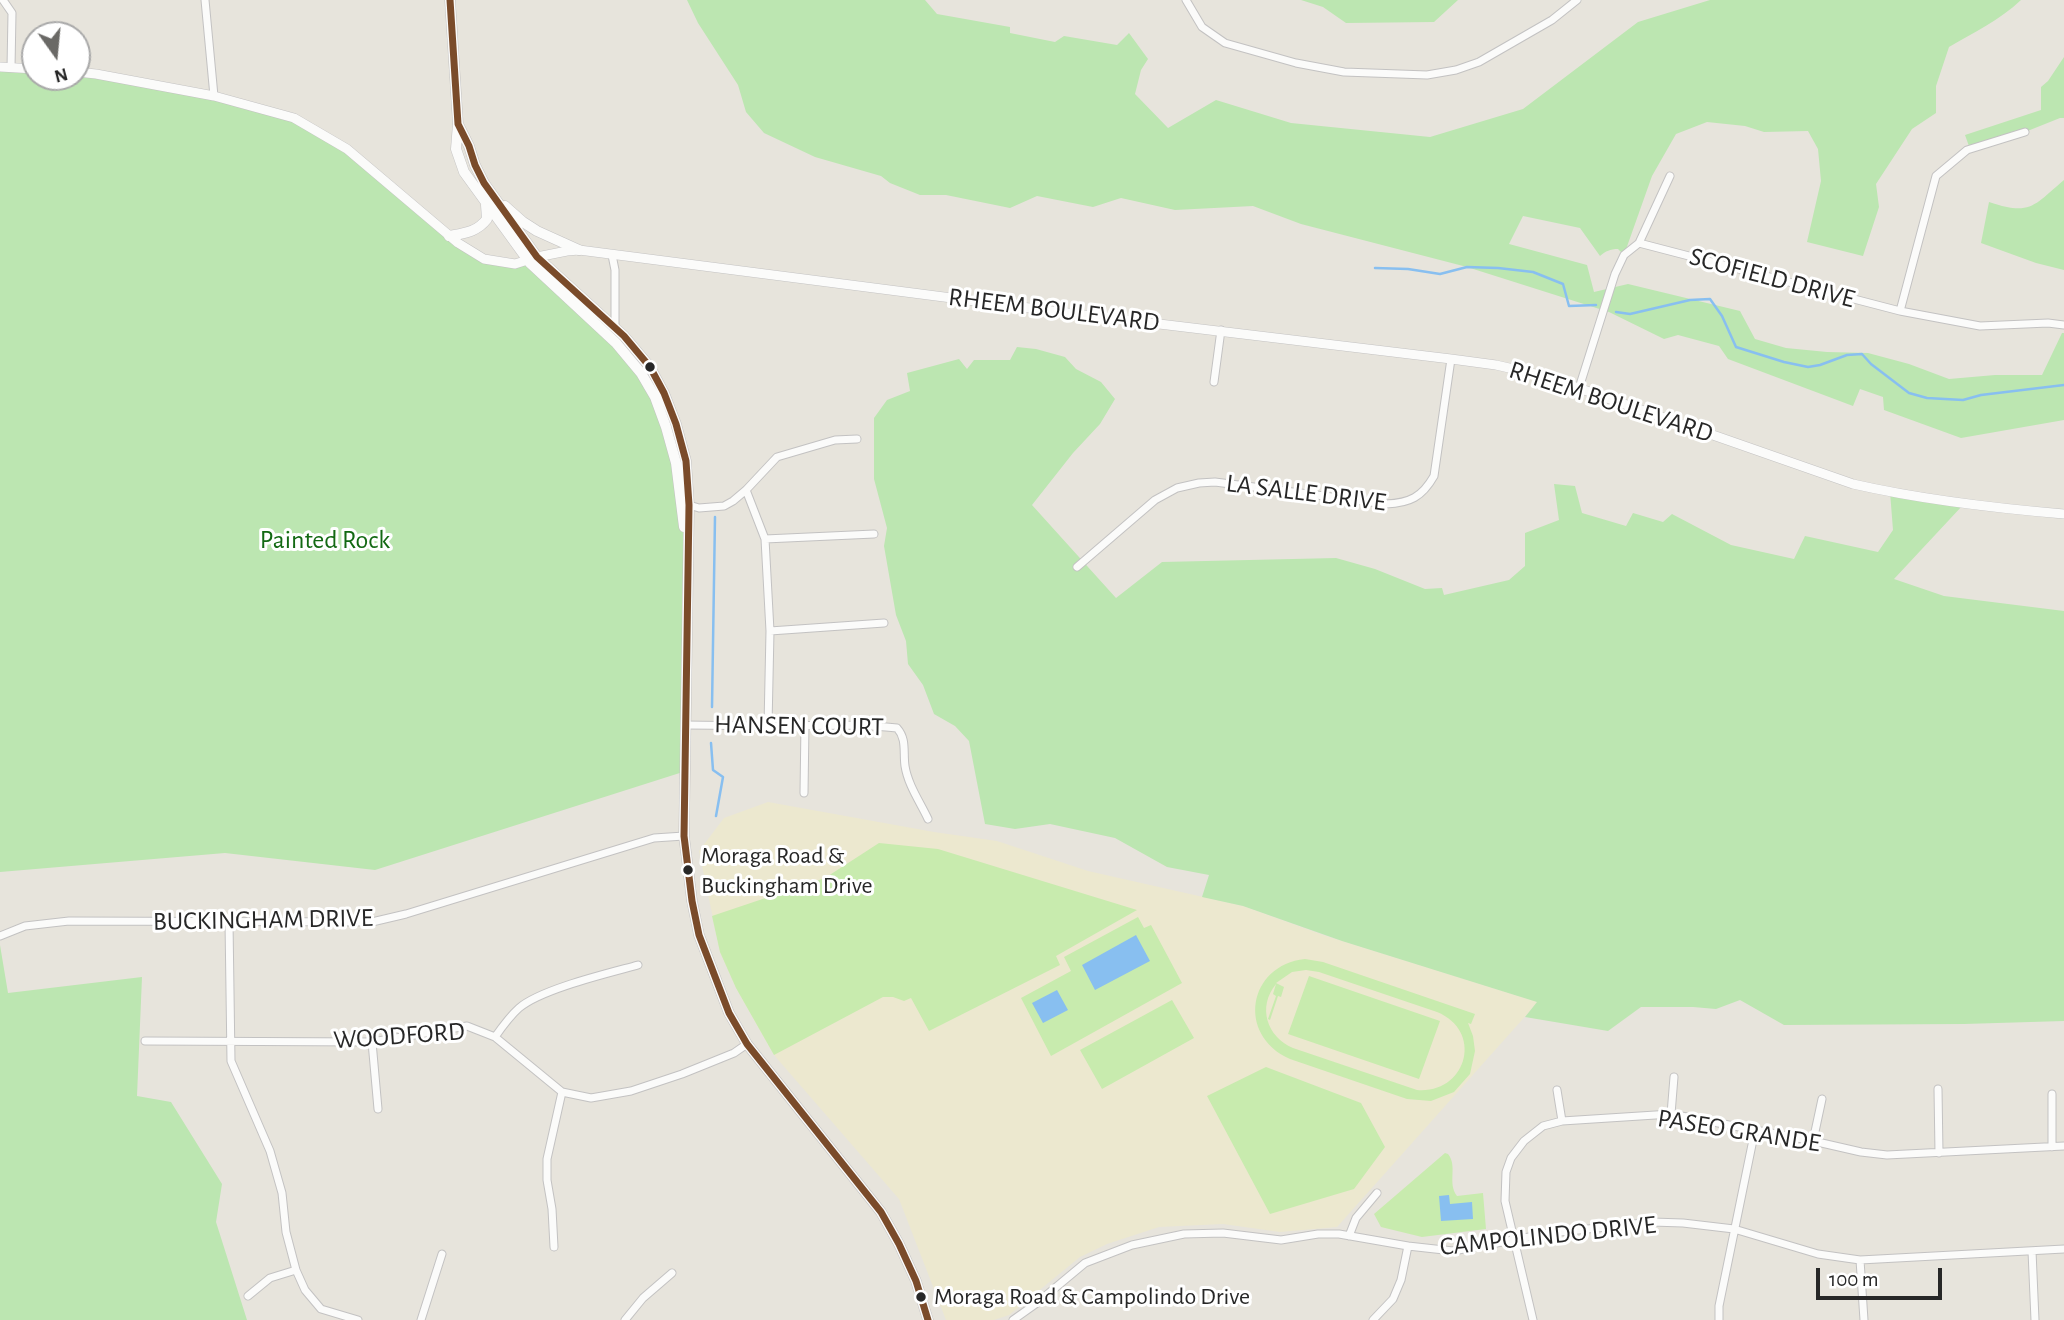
<!DOCTYPE html>
<style>
body{margin:0}
#map{position:relative;width:2064px;height:1320px;overflow:hidden;background:#e7e4dc;font-family:"Alegreya Sans",sans-serif}
canvas{display:block}
.north{position:absolute;left:21px;top:21px;width:70px;height:70px;box-sizing:border-box;background:#fff;border:2px solid #a9a9a9;border-radius:50%;rotate:165deg;font-size:19px;font-weight:700;line-height:28px;text-align:center;color:#272727}
.north::after{content:'';display:block;margin:auto;width:24px;height:32px;background:#6a6966;clip-path:polygon(50% 0,100% 100%,50% 72%,0 100%)}
.scale{position:absolute;left:1816px;top:1268px;width:126px;height:32px;box-sizing:border-box;border:4px solid #272727;border-top:0;padding-left:9px;font-size:21px;line-height:24px;white-space:nowrap;color:#272727;-webkit-text-stroke:5px #fff;paint-order:stroke}
</style>
<div id="map">
<canvas width="2064" height="1320"></canvas>
<div class="north">N</div>
<div class="scale">100 m</div>
</div>
<script>
const ctx = document.querySelector('canvas').getContext('2d');
ctx.lineJoin = 'round';
function fillPath(path, color) { ctx.fillStyle = color; ctx.fill(path, 'evenodd'); }
function stroke(path, color, width, dash) { ctx.strokeStyle = color; ctx.lineWidth = width; ctx.lineCap = dash ? 'butt' : 'round'; ctx.setLineDash(dash || []); ctx.stroke(path); }
function write(font, color, halo, rows, align = 'center') {
  ctx.font = font + ' "Alegreya Sans",sans-serif'; ctx.lineWidth = 6; ctx.setLineDash([]); ctx.textBaseline = 'middle'; ctx.strokeStyle = halo; ctx.fillStyle = color; for (const [text, x, y, turn = 0] of rows) {
    ctx.save(); ctx.translate(x, y); ctx.rotate((+turn || 0) * Math.PI / 180); ctx.textAlign = isNaN(turn) ? turn : align; if (halo) ctx.strokeText(text, 0, 0); ctx.fillText(text, 0, 0); ctx.restore();
  }
}
fillPath(new Path2D(`
 M 768,802 L 934,832 L 997,841 L 1088,871 L 1243,906 L 1326,936 L 1538,1002 L 1337,1227 L 1280,1232 L 1223,1224 L 1159,1227 L 1107,1244 L 1080,1257 L 1009,1315 L 994,1320 L 946,1320 L 899,1199 L 774,1055 L 736,988 L 720,952 L 699,851 L 724,818 Z`), '#ece8cf');
fillPath(new Path2D(`
 M 687,0 L 925,0 L 937,14 L 1010,27 L 1010,33 L 1055,42 L 1064,36 L 1117,45 L 1129,33 L 1148,59 L 1141,70 L 1135,94 L 1168,128 L 1216,100 L 1291,123 L 1430,137 L 1523,109 L 1638,22 L 1710,0 L 2021,0 C 2000,20 1973,33 1949,47 L 1936,86 L 1936,113 L 1912,129 L 1876,184 L 1879,207 L 1863,256 L 1807,242 L 1821,181 L 1818,149 L 1808,131 L 1764,132 L 1745,126 L 1707,122 L 1676,134 L 1652,176 L 1624,255 L 1618,249 C 1610,249 1606,251 1600,256 L 1580,228 L 1523,216 L 1509,244 L 1587,265 L 1594,292 L 1628,284 L 1740,311 L 1755,339 L 1786,348 L 1827,352 L 1868,353 L 1909,364 L 1949,379 L 1995,375 L 2042,375 L 2062,333 L 2064,333 L 2064,420 L 1961,438 L 1884,410 L 1883,397 L 1860,389 L 1853,406 L 1728,359 L 1719,346 L 1678,335 L 1664,339 L 1609,312 L 1467,267 L 1301,224 L 1253,206 L 1175,210 L 1121,198 L 1093,207 L 1037,196 L 1010,208 L 946,195 L 920,195 L 890,183 L 881,176 L 815,157 L 764,133 L 746,112 L 738,85 L 698,23 Z
 M 1301,0 L 1458,0 L 1434,22 L 1346,23 L 1323,7 Z
 M 2064,57 L 2064,118 L 2060,118 L 2025,132 L 1970,149 L 1965,135 L 2041,110 L 2041,87 L 2048,81 Z
 M 0,67 L 35,69 L 35,77 L 77,77 L 77,72 L 96,74 L 294,118 L 347,149 L 484,259 L 528,261 L 641,373 L 676,463 L 689,568 L 686,771 L 375,870 L 225,853 L 0,872 Z
 M 2064,180 L 2064,270 L 2036,263 L 1981,243 L 1989,202 C 2031,216 2033,206 2064,180 Z
 M 1017,347 L 1036,349 L 1065,357 L 1076,369 L 1101,382 L 1115,399 L 1100,424 L 1073,453 L 1032,505 L 1116,598 L 1162,562 L 1336,558 L 1375,569 L 1425,589 L 1442,588 L 1444,595 L 1509,580 L 1525,566 L 1525,533 L 1559,520 L 1554,484 L 1575,486 L 1582,513 L 1626,526 L 1633,513 L 1663,522 L 1672,514 L 1731,545 L 1794,559 L 1805,536 L 1878,552 L 1893,530 L 1890,492 L 1963,505 L 1894,579 L 1944,596 L 2064,611 L 2064,1021 L 1964,1024 L 1784,1025 L 1740,1000 L 1716,1009 L 1693,1007 L 1641,1007 L 1608,1031 L 1525,1017 L 1537,1002 L 1342,941 L 1243,906 L 1202,897 L 1209,875 L 1167,867 L 1115,838 L 1050,824 L 1015,829 L 985,824 L 969,741 L 955,726 L 934,714 L 923,685 L 908,664 L 906,641 L 896,615 L 884,546 L 887,528 L 874,479 L 874,418 L 887,400 L 910,391 L 907,373 L 959,359 L 967,369 L 974,360 L 1010,360 Z
 M 0,945 L 8,993 L 142,977 L 137,1096 L 171,1102 L 222,1184 L 216,1222 L 247,1320 L 0,1320 Z`), '#bce6b1');
fillPath(new Path2D(`
 M 879,843 L 938,849 L 1137,910 L 1056,956 L 1060,965 L 929,1031 L 911,998 L 904,1001 L 893,997 L 883,997 L 774,1055 L 736,988 L 720,952 L 712,916 L 825,878 Z
 M 1138,917 L 1144,928 L 1151,925 L 1182,983 L 1051,1056 L 1021,998 L 1071,971 L 1064,957 Z
 M 1305,959 L 1323,962 L 1475,1014 L 1471,1024 L 1468,1023 L 1473,1036 L 1475,1051 L 1470,1074 L 1454,1092 L 1431,1101 L 1407,1099 L 1290,1059 C 1236,1035 1248,965 1305,959 ZM 1306,970 L 1319,972 L 1437,1012 C 1484,1031 1467,1094 1417,1090 L 1293,1048 C 1267,1037 1257,1007 1276,984 L 1273,994 L 1276,996 L 1268,1019 L 1270,1020 L 1278,996 L 1281,997 L 1284,987 L 1276,983 L 1292,972 Z
 M 1309,976 L 1440,1021 L 1419,1079 L 1288,1034 Z
 M 1172,1000 L 1194,1038 L 1102,1089 L 1080,1050 Z
 M 1266,1067 L 1361,1103 L 1385,1147 L 1354,1189 L 1270,1214 L 1207,1096 Z
 M 1445,1153 L 1448,1154 C 1458,1166 1447,1183 1457,1196 L 1483,1193 L 1486,1229 L 1422,1237 L 1381,1227 L 1374,1214 Z`), '#c8ebae');
fillPath(new Path2D(`
 M 1136,935 L 1150,961 L 1095,990 L 1082,965 Z
 M 1057,990 L 1068,1010 L 1043,1023 L 1032,1003 Z
 M 1449,1195 L 1450,1204 L 1472,1202 L 1473,1219 L 1441,1221 L 1439,1196 Z`), '#88bff0');
stroke(new Path2D(`
 M 1375,268 L 1408,269 L 1440,274 L 1467,267 L 1498,268 L 1533,272 L 1563,284 L 1569,306 L 1596,305
 M 1616,312 L 1630,314 L 1690,300 L 1710,299 L 1722,316 L 1736,347 L 1784,362 L 1808,367 L 1820,365 L 1847,355 L 1862,354 L 1871,364 L 1909,393 L 1927,398 L 1963,400 L 1981,395 L 2064,385
 M 712,707 L 715,517
 M 711,743 L 713,770 L 723,777 L 716,816`), '#88bff0', 2.5);
const minor = new Path2D(`
 M 3,0 L 12,13 L 11,68
 M 205,0 L 214,96
 M 1186,0 L 1202,27 L 1225,43 L 1296,63 L 1344,72 L 1427,75 L 1456,70 L 1479,62 L 1552,20 L 1577,0
 M 1639,243 L 1900,311 L 1980,326 L 2048,323 L 2064,325
 M 612,255 L 615,270 L 615,328
 M 1900,311 L 1936,176 L 1967,150 L 2025,132
 M 1214,382 L 1221,330
 M 1579,388 L 1615,274 L 1624,255 L 1639,243 L 1670,176
 M 746,490 L 765,539 L 770,631 L 768,726
 M 689,505 L 699,508 L 724,506 L 733,501 L 746,490 L 777,457 L 835,440 L 857,439
 M 765,539 L 874,534
 M 1077,567 L 1155,500 L 1177,488 L 1199,483 L 1215,482 L 1386,504 C 1410,503 1422,497 1434,476 L 1451,359
 M 770,631 L 884,623
 M 686,725 C 713,725 740,726 767,726 C 810,726 854,723 897,728 C 907,739 903,752 905,766 C 908,785 920,802 928,819
 M 804,793 L 805,724
 M 229,922 L 231,1061 L 270,1151 L 282,1193 L 286,1232 L 296,1270 L 305,1290 L 321,1309 L 358,1320
 M 0,936 L 25,926 L 69,921 L 372,922 L 406,914 L 654,838 L 684,836
 M 495,1037 C 502,1027 510,1016 519,1008 C 541,989 609,973 638,965
 M 145,1041 L 372,1042 L 467,1026 L 495,1037 L 562,1092 L 591,1098 L 631,1091 L 682,1074 L 734,1053 L 747,1044
 M 372,1042 L 378,1109
 M 1938,1089 L 1939,1153
 M 1557,1090 L 1562,1121
 M 2052,1094 L 2052,1147
 M 1671,1114 L 1674,1077
 M 1813,1141 L 1822,1099
 M 1349,1236 L 1356,1218 L 1377,1193
 M 554,1247 L 552,1209 L 547,1180 L 547,1159 L 562,1092
 M 2032,1251 L 2035,1320
 M 1860,1260 L 1864,1320
 M 248,1296 L 270,1278 L 296,1270
 M 421,1320 L 442,1254
 M 625,1320 L 643,1298 L 672,1273
 M 1013,1320 L 1037,1303 L 1085,1263 L 1132,1245 L 1184,1234 L 1223,1233 L 1281,1240 L 1318,1234 L 1339,1234 L 1408,1246 L 1453,1251 L 1551,1233 L 1652,1222 L 1683,1223 L 1734,1229 L 1818,1254 L 1860,1260 L 2064,1249
 M 1373,1320 L 1393,1299 L 1401,1280 L 1408,1246
 M 1533,1320 L 1505,1201 L 1506,1172 L 1511,1158 L 1524,1141 L 1543,1126 L 1562,1121 L 1671,1114 L 1813,1141 L 1861,1152 L 1887,1155 L 2064,1146
 M 1719,1320 L 1719,1306 L 1755,1130`);
const tertiary = new Path2D(`
 M 0,67 L 35,69
 M 77,72 L 96,74 L 214,96 L 294,118 L 347,149 L 458,243 L 484,259 L 515,264 L 537,257 L 567,251 L 579,250 L 1076,314 L 1451,359 L 1496,365 L 1544,376 L 1853,484 C 1923,500 1993,508 2064,514`);
const secondary = new Path2D(`
 M 450,0 L 458,124 L 456,149 L 464,172 L 530,263 L 616,343 L 641,373 L 655,397 L 666,427 L 676,463 L 684,527
 M 458,124 L 469,146 L 475,165 L 484,183 L 537,257 L 624,336 L 650,367 L 664,393 L 676,424 L 686,461 L 689,505 L 684,836 L 692,901 L 699,935 L 729,1013 L 747,1044 L 881,1212 L 899,1244 L 916,1281 L 928,1320
 M 505,206 L 523,222 L 537,231 L 579,250
 M 449,236 C 465,233 477,232 487,219 L 486,205`);
stroke(minor, '#c3c2c2', 9);
stroke(tertiary, '#c3c2c2', 10);
stroke(secondary, '#c3c2c2', 11);
stroke(minor, '#fbfbfa', 7);
stroke(tertiary, '#fbfbfa', 9);
stroke(secondary, '#fbfbfa', 10);
stroke(new Path2D(`
 M 450,0 L 458,124 L 469,146 L 475,165 L 484,183 L 537,257 L 624,336 L 650,367 L 664,393 L 676,424 L 686,461 L 689,505 L 684,836 L 692,901 L 699,935 L 729,1013 L 747,1044 L 881,1212 L 899,1244 L 916,1281 L 928,1320`), '#7a4b2a', 7);
for (const [x, y, r, color] of [
 [650,367,6,"#272727"],
 [688,870,6,"#272727"],
 [921,1297,6,"#272727"]
]) { const dot = new Path2D(); dot.arc(x, y, r, 0, 2 * Math.PI); ctx.fillStyle = color; ctx.fill(dot); stroke(dot, '#fff', 2.5); }
write('24px', '#272727', '#fff', [
 ["Moraga Road &",701,856],
 ["Buckingham Drive",701,886],
 ["Moraga Road & Campolindo Drive",934,1297]
], 'left');
write('26px', '#272727', '#fff', [
 ["SCOFIELD DRIVE",1772,278,15],
 ["RHEEM BOULEVARD",1054,310,7],
 ["RHEEM BOULEVARD",1611,402,18],
 ["LA SALLE DRIVE",1306,493,7],
 ["HANSEN COURT",799,726,1],
 ["BUCKINGHAM DRIVE",263,920,-1],
 ["WOODFORD",399,1036,-4],
 ["PASEO GRANDE",1739,1131,9],
 ["CAMPOLINDO DRIVE",1548,1236,-6]
]);
write('26px', '#136913', '#fff', [
 ["Painted Rock",325,540]
]);
</script>
